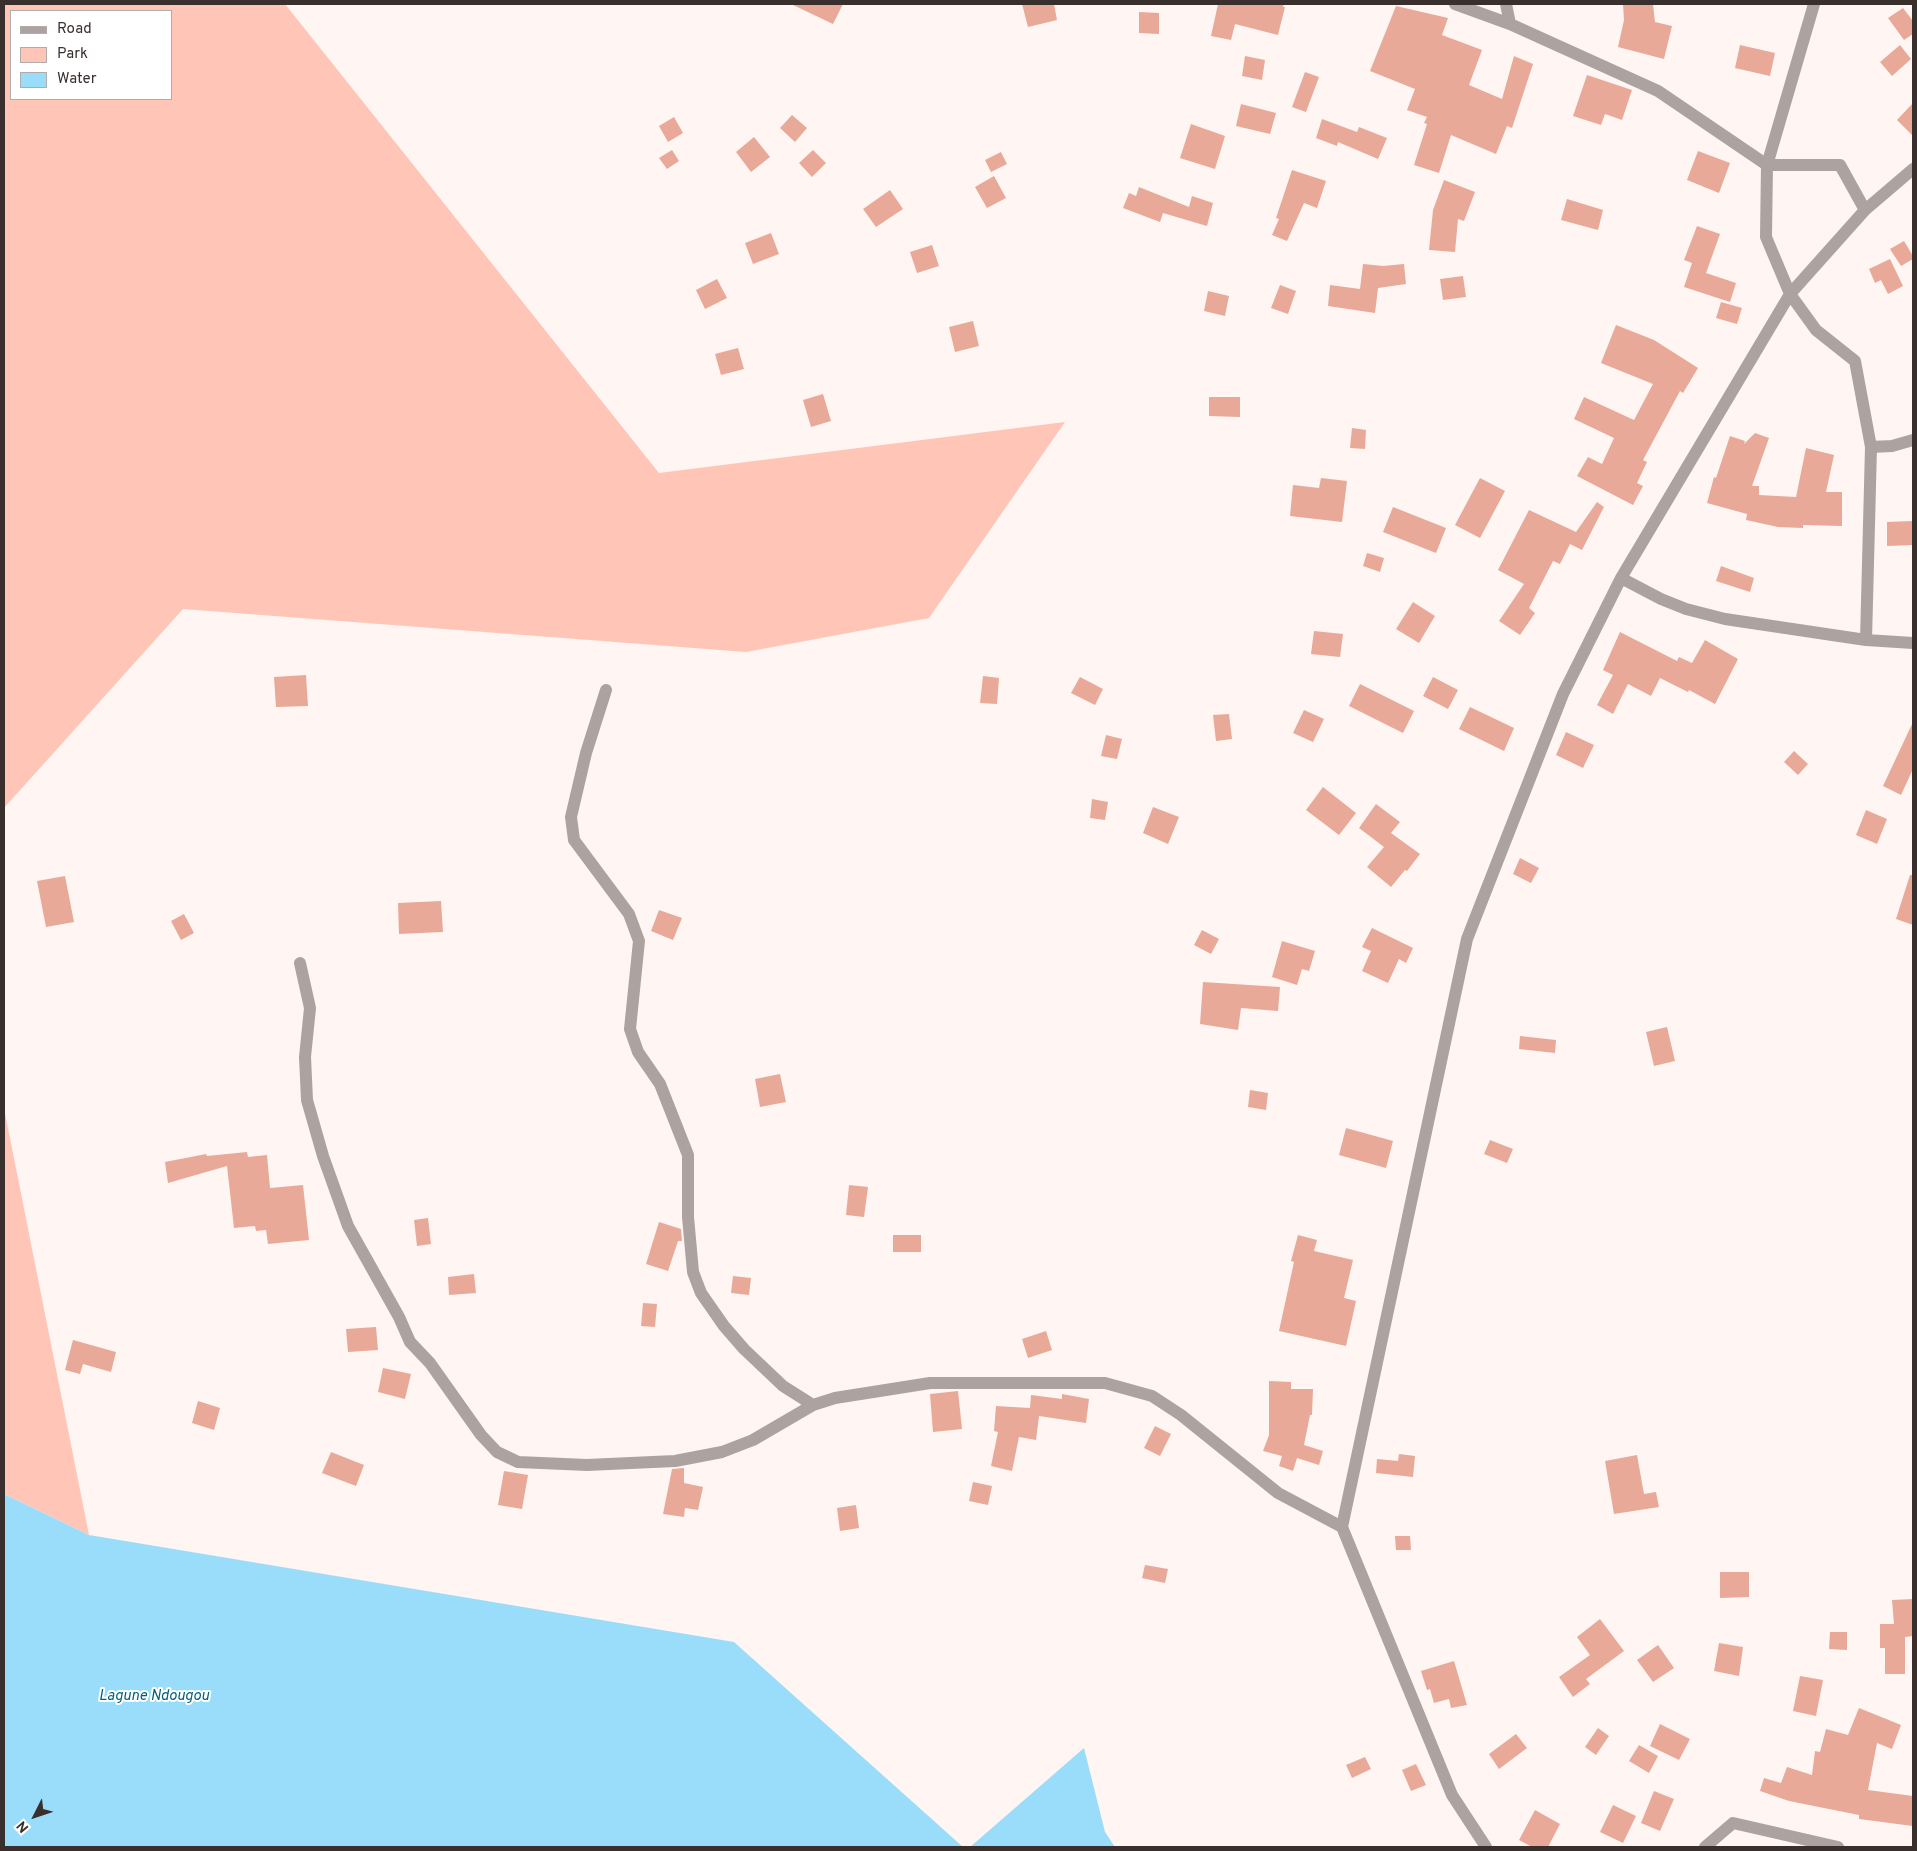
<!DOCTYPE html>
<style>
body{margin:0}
#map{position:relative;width:1917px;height:1851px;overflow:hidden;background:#fff5f2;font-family:Overpass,sans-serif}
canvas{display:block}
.frame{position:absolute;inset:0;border:5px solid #39302d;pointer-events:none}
.legend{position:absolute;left:10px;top:10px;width:162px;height:90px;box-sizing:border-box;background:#fff;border:1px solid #b0acab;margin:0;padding:6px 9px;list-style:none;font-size:15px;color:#39302d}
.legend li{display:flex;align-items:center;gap:10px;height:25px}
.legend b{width:25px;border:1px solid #b0acab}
.north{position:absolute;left:10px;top:1791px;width:50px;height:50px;-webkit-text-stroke:4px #fff;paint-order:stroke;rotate:229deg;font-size:14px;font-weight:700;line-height:20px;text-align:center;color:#39302d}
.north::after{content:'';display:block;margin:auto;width:18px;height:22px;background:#39302d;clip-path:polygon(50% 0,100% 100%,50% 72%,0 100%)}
</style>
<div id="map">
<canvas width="1917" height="1851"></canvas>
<div class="frame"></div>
<ul class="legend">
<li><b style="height:6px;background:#aca29f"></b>Road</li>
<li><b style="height:14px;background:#ffc6b7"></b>Park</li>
<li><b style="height:14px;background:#9addfb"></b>Water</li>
</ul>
<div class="north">N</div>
</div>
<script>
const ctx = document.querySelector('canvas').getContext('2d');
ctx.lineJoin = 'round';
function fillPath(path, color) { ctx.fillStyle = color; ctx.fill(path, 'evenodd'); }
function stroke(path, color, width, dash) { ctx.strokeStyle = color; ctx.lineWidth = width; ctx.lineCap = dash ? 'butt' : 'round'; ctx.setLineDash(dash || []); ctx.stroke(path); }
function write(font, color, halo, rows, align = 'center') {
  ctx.font = font + ' Overpass,sans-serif'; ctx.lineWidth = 4; ctx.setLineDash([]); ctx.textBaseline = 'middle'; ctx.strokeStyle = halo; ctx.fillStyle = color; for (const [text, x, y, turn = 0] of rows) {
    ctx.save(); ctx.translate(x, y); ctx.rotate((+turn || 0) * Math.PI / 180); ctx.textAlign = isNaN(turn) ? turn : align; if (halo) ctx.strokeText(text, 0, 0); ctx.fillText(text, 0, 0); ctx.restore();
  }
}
fillPath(new Path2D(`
 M 4,4 L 285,4 L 659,473 L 1065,422 L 929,618 L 746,652 L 183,609 L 4,808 ZM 11,11 L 171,11 L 171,99 L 11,99 Z
 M 4,1108 L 89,1535 L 4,1494 Z`), '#ffc6b7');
fillPath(new Path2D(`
 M 4,1494 L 89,1535 L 734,1642 L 963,1847 L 4,1847 Z
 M 1084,1748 L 1105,1832 L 1115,1847 L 970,1847 Z`), '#9addfb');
fillPath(new Path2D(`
 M 791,4 L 843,4 L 833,24 Z
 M 1022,4 L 1054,4 L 1057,20 L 1028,27 Z
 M 1218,4 L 1284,4 L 1283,7 L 1285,7 L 1278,35 L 1235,24 L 1231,40 L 1211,36 Z
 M 1623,4 L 1653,4 L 1655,22 L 1672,26 L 1664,59 L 1618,47 L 1624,20 Z
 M 1396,6 L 1448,18 L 1442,35 L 1482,50 L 1469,85 L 1502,99 L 1514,56 L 1533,64 L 1512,128 L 1507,126 L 1496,154 L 1451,135 L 1439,173 L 1414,165 L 1427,124 L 1424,123 L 1427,117 L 1407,110 L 1415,89 L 1370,71 Z
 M 1903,8 L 1913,21 L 1913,34 L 1904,40 L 1888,18 Z
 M 1139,12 L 1159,13 L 1159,34 L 1139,33 Z
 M 1740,45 L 1775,53 L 1770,76 L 1735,68 Z
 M 1900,45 L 1911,59 L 1892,76 L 1880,62 Z
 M 1245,56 L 1265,60 L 1262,80 L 1242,76 Z
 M 1305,72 L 1319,77 L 1306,112 L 1292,107 Z
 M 1587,75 L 1632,90 L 1622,120 L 1605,114 L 1601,125 L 1573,116 Z
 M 1913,103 L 1913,136 L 1897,120 Z
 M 1241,104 L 1276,113 L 1270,134 L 1236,126 Z
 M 792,115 L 807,128 L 795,142 L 780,128 Z
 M 674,117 L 683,133 L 668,142 L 659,126 Z
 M 1322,119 L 1357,132 L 1359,127 L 1387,138 L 1378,159 L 1338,142 L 1337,146 L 1316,138 Z
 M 1191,124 L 1225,136 L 1215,169 L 1180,158 Z
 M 754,137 L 770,157 L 751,172 L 736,152 Z
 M 672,150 L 679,161 L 667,169 L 659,158 Z
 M 813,150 L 826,163 L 812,177 L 799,163 Z
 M 1698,151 L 1730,163 L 1719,193 L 1687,180 Z
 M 1001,152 L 1007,164 L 991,172 L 985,160 Z
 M 1292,170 L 1326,181 L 1317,208 L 1304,203 L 1287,241 L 1272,235 L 1279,219 L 1276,218 Z
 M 994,176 L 1006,198 L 987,208 L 975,187 Z
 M 1444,180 L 1475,192 L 1464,221 L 1458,219 L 1455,252 L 1429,250 L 1433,210 Z
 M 1139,187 L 1189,207 L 1192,196 L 1213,203 L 1207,226 L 1163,213 L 1160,222 L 1123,208 L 1129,193 L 1136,196 Z
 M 890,190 L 903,209 L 876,227 L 863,209 Z
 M 1567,199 L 1603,210 L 1598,230 L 1561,220 Z
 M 1697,226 L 1720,234 L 1706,273 L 1736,283 L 1730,302 L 1684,287 L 1692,263 L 1684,260 Z
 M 771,233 L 779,254 L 753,264 L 745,243 Z
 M 1904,241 L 1913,256 L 1913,259 L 1901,266 L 1890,249 Z
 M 932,245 L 939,266 L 917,273 L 910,252 Z
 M 1890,259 L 1903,286 L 1888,294 L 1881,280 L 1875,283 L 1869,269 Z
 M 1363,264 L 1383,266 L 1404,264 L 1406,284 L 1378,288 L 1375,313 L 1328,306 L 1330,285 L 1360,289 Z
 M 1463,276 L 1466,297 L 1443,300 L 1440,279 Z
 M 717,279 L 727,298 L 705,309 L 696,290 Z
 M 1280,285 L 1296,291 L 1288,314 L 1271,308 Z
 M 1208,291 L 1229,296 L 1225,316 L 1204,311 Z
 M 1721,302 L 1742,308 L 1737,324 L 1716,318 Z
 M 973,321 L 979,346 L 955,352 L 949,327 Z
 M 1616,325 L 1654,340 L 1698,368 L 1683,393 L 1680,391 L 1643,460 L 1647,462 L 1637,483 L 1643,486 L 1633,505 L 1577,476 L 1588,457 L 1602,464 L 1614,438 L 1574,419 L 1584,397 L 1634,420 L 1653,384 L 1601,363 Z
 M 738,348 L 744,369 L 721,375 L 715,354 Z
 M 823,394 L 831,421 L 811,427 L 803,400 Z
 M 1209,397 L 1240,397 L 1240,417 L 1209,416 Z
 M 1352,428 L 1366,430 L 1365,449 L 1350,448 Z
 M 1755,433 L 1769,438 L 1752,486 L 1759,486 L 1759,495 L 1796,497 L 1806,448 L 1834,455 L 1826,492 L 1842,492 L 1842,526 L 1803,525 L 1803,528 L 1778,527 L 1746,520 L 1747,514 L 1707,503 L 1714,477 L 1716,478 L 1730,436 L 1745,441 L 1744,444 Z
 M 1321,478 L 1347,481 L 1342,522 L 1290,516 L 1293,485 L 1319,488 Z
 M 1480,478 L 1505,491 L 1480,538 L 1455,525 Z
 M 1597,502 L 1604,507 L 1582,550 L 1570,544 L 1560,564 L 1553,561 L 1529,608 L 1535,613 L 1520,635 L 1499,621 L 1524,584 L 1498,570 L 1529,510 L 1576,532 Z
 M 1393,507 L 1446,528 L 1436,553 L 1383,532 Z
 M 1913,521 L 1913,545 L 1887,546 L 1887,522 Z
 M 1367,553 L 1384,558 L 1380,572 L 1363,566 Z
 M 1721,566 L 1754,578 L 1750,592 L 1716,581 Z
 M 1413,602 L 1435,616 L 1419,643 L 1396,629 Z
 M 1314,631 L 1343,634 L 1340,657 L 1311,654 Z
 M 1620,632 L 1677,661 L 1679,657 L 1692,663 L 1705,640 L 1738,659 L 1715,704 L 1689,690 L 1688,692 L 1660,678 L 1651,696 L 1628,684 L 1613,714 L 1597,705 L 1613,675 L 1603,670 Z
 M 306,675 L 308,706 L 276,707 L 274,677 Z
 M 983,676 L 999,678 L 997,704 L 980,703 Z
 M 1080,677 L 1103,689 L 1095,705 L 1071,693 Z
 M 1433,677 L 1458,690 L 1448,709 L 1423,696 Z
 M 1360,684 L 1414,711 L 1403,733 L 1349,706 Z
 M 1470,707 L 1514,728 L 1504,751 L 1459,729 Z
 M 1304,710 L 1324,719 L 1313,742 L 1293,733 Z
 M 1229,714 L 1232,739 L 1216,741 L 1213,715 Z
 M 1913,722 L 1913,769 L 1901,795 L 1883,786 Z
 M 1566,732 L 1594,745 L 1583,768 L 1556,755 Z
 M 1106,735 L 1122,739 L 1117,759 L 1101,756 Z
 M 1794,751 L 1808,764 L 1798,775 L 1784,762 Z
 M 1323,787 L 1356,813 L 1339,835 L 1306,810 Z
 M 1092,799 L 1108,802 L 1105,820 L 1090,818 Z
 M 1376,804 L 1400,822 L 1391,833 L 1420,854 L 1407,871 L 1405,870 L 1391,887 L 1367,867 L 1384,847 L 1359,828 Z
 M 1153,807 L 1179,817 L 1168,844 L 1143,833 Z
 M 1866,810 L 1887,819 L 1877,844 L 1856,835 Z
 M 1520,858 L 1539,868 L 1531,883 L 1513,874 Z
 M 1910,875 L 1913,875 L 1913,925 L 1896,919 Z
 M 65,876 L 74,922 L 46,927 L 37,881 Z
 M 441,901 L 443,932 L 399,934 L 398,903 Z
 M 659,910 L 682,918 L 673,940 L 651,931 Z
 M 184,914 L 194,933 L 181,940 L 171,921 Z
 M 1372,928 L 1413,948 L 1406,963 L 1399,959 L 1388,983 L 1362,971 L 1371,951 L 1362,947 Z
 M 1202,930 L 1219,939 L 1211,954 L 1194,945 Z
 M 1282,941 L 1315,951 L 1309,971 L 1302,969 L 1297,985 L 1272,977 Z
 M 1203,982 L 1280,987 L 1278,1011 L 1241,1008 L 1238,1030 L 1200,1024 Z
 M 1667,1027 L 1675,1061 L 1654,1066 L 1646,1032 Z
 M 1520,1036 L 1556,1040 L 1555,1053 L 1519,1049 Z
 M 780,1074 L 786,1102 L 760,1107 L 755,1079 Z
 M 1250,1090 L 1268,1093 L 1266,1110 L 1248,1107 Z
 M 1346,1128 L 1393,1141 L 1386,1168 L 1339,1155 Z
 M 1490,1140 L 1513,1149 L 1507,1163 L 1484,1154 Z
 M 247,1152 L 248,1157 L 267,1155 L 270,1188 L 303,1185 L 309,1240 L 268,1244 L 266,1230 L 256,1231 L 255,1226 L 234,1228 L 227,1166 L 168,1183 L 165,1162 L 206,1154 L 207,1156 Z
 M 849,1185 L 868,1187 L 864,1217 L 846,1215 Z
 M 428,1218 L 431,1244 L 417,1246 L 414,1220 Z
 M 659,1222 L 681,1229 L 682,1241 L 678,1241 L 668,1271 L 646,1264 Z
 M 893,1235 L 921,1235 L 921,1252 L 893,1252 Z
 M 1298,1235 L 1317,1240 L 1314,1251 L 1353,1260 L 1344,1298 L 1356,1301 L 1346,1346 L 1279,1331 L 1294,1262 L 1291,1261 Z
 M 474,1274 L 476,1293 L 449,1295 L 448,1277 Z
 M 733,1276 L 751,1278 L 749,1295 L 731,1293 Z
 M 643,1303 L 657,1304 L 655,1327 L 641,1326 Z
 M 376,1327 L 378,1350 L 348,1352 L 346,1329 Z
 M 1046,1331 L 1052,1350 L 1028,1358 L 1022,1339 Z
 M 73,1340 L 116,1352 L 111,1372 L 83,1364 L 80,1374 L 65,1370 Z
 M 383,1368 L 411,1374 L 405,1399 L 378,1392 Z
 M 1269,1381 L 1291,1382 L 1291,1389 L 1313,1389 L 1312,1415 L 1310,1415 L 1304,1445 L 1323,1451 L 1319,1465 L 1297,1458 L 1293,1471 L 1279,1466 L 1282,1456 L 1263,1451 L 1269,1435 Z
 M 958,1391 L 962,1429 L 933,1432 L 930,1394 Z
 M 1062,1394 L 1089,1399 L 1086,1423 L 1039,1416 L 1036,1440 L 1019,1437 L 1012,1471 L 991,1466 L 998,1432 L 994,1431 L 996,1406 L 1030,1408 L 1031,1395 L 1062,1399 Z
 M 198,1401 L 220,1408 L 214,1430 L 192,1423 Z
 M 1155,1426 L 1171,1434 L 1160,1456 L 1144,1448 Z
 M 331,1452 L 364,1465 L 356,1486 L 322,1473 Z
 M 1399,1454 L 1415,1456 L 1413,1477 L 1376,1473 L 1377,1459 L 1398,1461 Z
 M 1637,1455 L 1644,1494 L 1656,1492 L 1659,1507 L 1614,1514 L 1605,1461 Z
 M 684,1468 L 684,1483 L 703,1487 L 698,1510 L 685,1508 L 684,1517 L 663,1514 L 672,1469 Z
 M 504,1471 L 528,1475 L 522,1509 L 498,1505 Z
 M 973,1482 L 992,1486 L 988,1505 L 969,1501 Z
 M 856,1505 L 859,1528 L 840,1531 L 837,1508 Z
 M 1395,1536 L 1410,1536 L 1411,1550 L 1396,1550 Z
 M 1145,1565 L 1168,1569 L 1165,1583 L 1142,1578 Z
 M 1720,1572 L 1749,1572 L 1749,1597 L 1720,1598 Z
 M 1913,1599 L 1913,1636 L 1905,1637 L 1905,1674 L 1885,1674 L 1885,1648 L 1880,1648 L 1880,1624 L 1894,1624 L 1892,1600 Z
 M 1600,1619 L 1624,1651 L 1586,1679 L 1590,1684 L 1573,1697 L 1559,1677 L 1590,1655 L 1577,1637 Z
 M 1830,1632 L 1847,1632 L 1847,1650 L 1829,1649 Z
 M 1719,1643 L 1743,1647 L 1739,1676 L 1714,1671 Z
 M 1658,1645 L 1674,1668 L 1653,1682 L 1637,1660 Z
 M 1454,1661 L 1467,1705 L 1451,1708 L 1449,1699 L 1434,1703 L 1430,1689 L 1427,1690 L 1421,1671 Z
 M 1800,1676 L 1823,1680 L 1816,1716 L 1793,1711 Z
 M 1859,1708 L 1901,1725 L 1892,1749 L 1877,1743 L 1868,1790 L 1913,1796 L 1913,1826 L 1859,1819 L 1859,1815 L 1789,1801 L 1760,1791 L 1764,1778 L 1781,1783 L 1787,1767 L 1812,1775 L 1815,1751 L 1820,1752 L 1826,1729 L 1848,1735 Z
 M 1660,1724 L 1690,1739 L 1679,1760 L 1650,1746 Z
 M 1598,1728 L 1609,1736 L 1596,1755 L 1585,1747 Z
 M 1516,1734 L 1527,1748 L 1499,1769 L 1489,1754 Z
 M 1639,1745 L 1658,1756 L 1649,1773 L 1629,1761 Z
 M 1365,1757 L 1371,1769 L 1352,1778 L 1346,1765 Z
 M 1416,1764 L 1426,1785 L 1411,1791 L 1402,1770 Z
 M 1654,1791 L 1674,1799 L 1660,1831 L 1641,1823 Z
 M 1613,1805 L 1636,1816 L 1623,1843 L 1600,1832 Z
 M 1535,1810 L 1560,1824 L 1548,1847 L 1532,1847 L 1519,1840 Z`), '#e8a998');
stroke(new Path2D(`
 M 1455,4 L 1510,24 L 1658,91 L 1767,165 L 1840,165 L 1865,210
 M 1506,4 L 1510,24
 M 1814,4 L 1767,165 L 1766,237 L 1790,294 L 1816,330 L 1855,361 L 1871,447 L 1866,640
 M 1871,447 L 1892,446 L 1913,440
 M 1621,578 L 1661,599 L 1686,609 L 1725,619 L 1866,640 L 1913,643
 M 606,690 L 586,753 L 571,817 L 574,840 L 629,914 L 639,941 L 630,1029 L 638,1052 L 660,1084 L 688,1155 L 688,1217 L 693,1272 L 701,1293 L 724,1326 L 744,1349 L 783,1386 L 813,1405
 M 300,963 L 310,1008 L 305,1057 L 307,1100 L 323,1156 L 348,1226 L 399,1317 L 410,1342 L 430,1363 L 481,1435 L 497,1452 L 518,1462 L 587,1465 L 675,1461 L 722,1452 L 753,1440 L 813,1405 L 835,1398 L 930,1383 L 1105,1383 L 1152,1396 L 1181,1415 L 1278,1493 L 1342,1527
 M 1486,1847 L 1452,1795 L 1342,1527 L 1467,939 L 1563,694 L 1621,578 L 1790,294 L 1865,210 L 1913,169
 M 1705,1847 L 1733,1823 L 1838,1847`), '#aca29f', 12);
write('italic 15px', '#025f7c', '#fff', [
 ["Lagune Ndougou",154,1697]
]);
</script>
